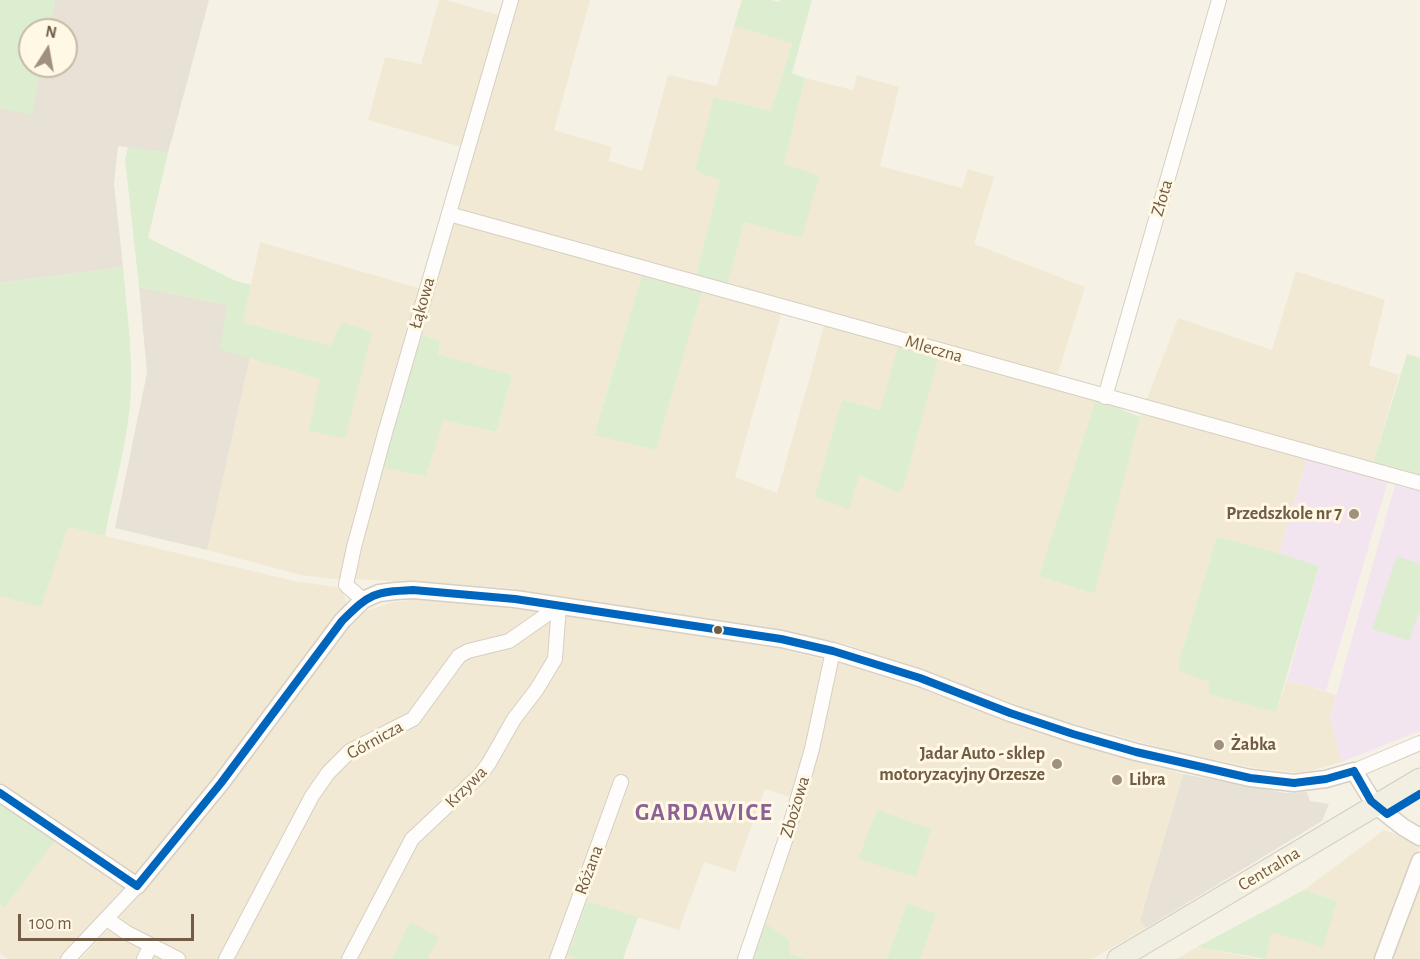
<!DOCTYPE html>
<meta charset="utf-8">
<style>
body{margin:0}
#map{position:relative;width:1420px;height:959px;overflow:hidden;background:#f5f2e5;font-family:"Alegreya Sans",sans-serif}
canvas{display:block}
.north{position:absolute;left:18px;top:18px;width:60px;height:60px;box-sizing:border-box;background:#fff8e4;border:2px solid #c7baa5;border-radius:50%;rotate:11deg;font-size:16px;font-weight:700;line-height:24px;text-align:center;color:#725c46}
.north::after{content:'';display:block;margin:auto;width:21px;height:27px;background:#a0907e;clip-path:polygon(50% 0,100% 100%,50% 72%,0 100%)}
.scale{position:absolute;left:18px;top:914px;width:176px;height:27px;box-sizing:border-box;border:3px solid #725c46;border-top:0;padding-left:8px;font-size:18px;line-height:21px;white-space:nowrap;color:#725c46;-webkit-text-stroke:4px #fff8e4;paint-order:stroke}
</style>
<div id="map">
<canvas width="1420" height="959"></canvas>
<div class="north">N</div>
<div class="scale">100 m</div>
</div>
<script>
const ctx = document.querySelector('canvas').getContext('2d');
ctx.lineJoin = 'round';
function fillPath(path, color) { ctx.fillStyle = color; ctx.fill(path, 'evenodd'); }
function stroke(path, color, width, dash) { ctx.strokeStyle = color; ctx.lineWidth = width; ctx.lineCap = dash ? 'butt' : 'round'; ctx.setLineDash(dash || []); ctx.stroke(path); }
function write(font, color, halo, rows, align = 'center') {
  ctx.font = font + ' "Alegreya Sans",sans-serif'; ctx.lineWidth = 6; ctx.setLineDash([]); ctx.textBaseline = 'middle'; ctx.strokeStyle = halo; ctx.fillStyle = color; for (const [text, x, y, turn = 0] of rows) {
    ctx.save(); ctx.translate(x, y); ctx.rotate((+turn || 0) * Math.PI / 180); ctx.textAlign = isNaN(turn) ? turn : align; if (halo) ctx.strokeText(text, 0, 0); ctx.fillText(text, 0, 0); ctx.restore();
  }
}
fillPath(new Path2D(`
 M 439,0 L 445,0 L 510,18 L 517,0 L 590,0 L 554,130 L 612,147 L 609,161 L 642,171 L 668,75 L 717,86 L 734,26 L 792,42 L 771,111 L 714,97 L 720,180 L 696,276 L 456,210 L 472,150 L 368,120 L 385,57 L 421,64 Z
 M 857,75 L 899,87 L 880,166 L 962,188 L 968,169 L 994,177 L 974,244 L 1085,287 L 1054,386 L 1096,399 L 1039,576 L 1093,594 L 1140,417 L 1178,318 L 1272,350 L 1296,271 L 1385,300 L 1369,365 L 1399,375 L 1373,463 L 1310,448 L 1279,553 L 1217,537 L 1180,658 L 1209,682 L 1276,712 L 1287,680 L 1336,695 L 1330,717 L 1342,762 L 1303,773 L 1260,769 L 1173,751 L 1053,718 L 846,644 L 770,628 L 563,599 L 510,588 L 355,579 L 380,467 L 443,420 L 496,432 L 512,375 L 438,354 L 440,341 L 422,335 L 453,219 L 642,275 L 594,434 L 656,450 L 702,292 L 723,298 L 744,222 L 802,238 L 784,164 L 805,78 L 853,90 ZM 782,311 L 825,323 L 777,493 L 735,477 ZM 841,400 L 880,410 L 898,493 L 858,475 Z
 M 260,242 L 422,289 L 344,580 L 301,575 L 207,550 L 250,357 L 321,379 L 331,346 L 243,322 Z
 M 68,527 L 294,581 L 342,588 L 347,605 L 145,870 L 60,959 L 8,959 L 0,954 L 0,905 L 4,908 L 64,828 L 0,786 L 0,596 L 41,606 Z
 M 423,599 L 501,605 L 780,649 L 825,660 L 826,674 L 793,798 L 765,789 L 735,872 L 704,862 L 679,930 L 587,902 L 568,955 L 578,959 L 81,959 L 117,919 L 351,624 L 366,611 L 393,602 Z
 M 836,654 L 923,683 L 921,689 L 1035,732 L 1183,774 L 1140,919 L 1146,928 L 1092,959 L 920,959 L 936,913 L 907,903 L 887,959 L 807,959 L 790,954 L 789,940 L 766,923 L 814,753 Z
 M 1384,830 L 1420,844 L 1420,847 L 1407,877 L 1378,959 L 1266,959 L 1272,932 L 1337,901 L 1304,890 Z
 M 1420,879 L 1420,959 L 1391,959 Z
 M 1197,947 L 1259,959 L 1176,959 Z`), '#f1e9d4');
fillPath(new Path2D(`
 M 55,0 L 209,0 L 168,153 L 118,146 L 114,184 L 123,267 L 0,283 L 0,108 L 31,114 L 41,66 L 66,66 L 66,30 L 48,30 Z
 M 139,287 L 227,305 L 221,349 L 250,357 L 207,550 L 115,528 L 147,373 Z
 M 1183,774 L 1285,793 L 1307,792 L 1310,801 L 1329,804 L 1322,821 L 1146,928 L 1140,920 Z`), '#e8e1d6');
fillPath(new Path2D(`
 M 1307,459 L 1388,481 L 1326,691 L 1287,680 L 1319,566 L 1279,553 Z
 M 1395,485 L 1420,491 L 1420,731 L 1342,762 L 1330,717 Z`), '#f3e5ef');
fillPath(new Path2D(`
 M 0,0 L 55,0 L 48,30 L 30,30 L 30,66 L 41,66 L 32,115 L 0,108 Z
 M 742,0 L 772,0 L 779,2 L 780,0 L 812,0 L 792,73 L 805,78 L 784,164 L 819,176 L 802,238 L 744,222 L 727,285 L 696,276 L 720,180 L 695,171 L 714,97 L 771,111 L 792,43 L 734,26 Z
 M 128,147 L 168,153 L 148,238 L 236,281 L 251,285 L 243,322 L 331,346 L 341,322 L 372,332 L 345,438 L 309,431 L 320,379 L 220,349 L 227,305 L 139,287 L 125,159 Z
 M 123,267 C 126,305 132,343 131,382 C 131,432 114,486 105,536 L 68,527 L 41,607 L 0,596 L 0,283 Z
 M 642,275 L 702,292 L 656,450 L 594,435 Z
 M 422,335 L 440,341 L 438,354 L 512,375 L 496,432 L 443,420 L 426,476 L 380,467 Z
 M 899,344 L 939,355 L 903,487 L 898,493 L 859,475 L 849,509 L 815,497 L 842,400 L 880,410 Z
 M 1407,354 L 1420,358 L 1420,476 L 1373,463 Z
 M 1096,399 L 1140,417 L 1094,594 L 1039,576 Z
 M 1217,537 L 1279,553 L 1319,566 L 1276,712 L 1209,694 L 1209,682 L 1179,671 L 1180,658 Z
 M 1397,556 L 1420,564 L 1420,609 L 1409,641 L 1372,629 Z
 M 0,800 L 57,838 L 4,908 L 0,905 Z
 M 877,810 L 931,829 L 916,877 L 858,859 Z
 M 1304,890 L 1337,901 L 1323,947 L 1272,932 L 1266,959 L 1197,947 Z
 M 587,901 L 638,917 L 623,959 L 578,959 L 568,955 Z
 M 907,903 L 936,913 L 920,959 L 887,959 Z
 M 410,922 L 439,937 L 427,959 L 392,959 Z
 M 766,923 L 789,940 L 790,954 L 807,959 L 752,959 Z`), '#ddedcf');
const minor = new Path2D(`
 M 449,214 L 1420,483
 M 1105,397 L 1219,0
 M 363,600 L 346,585 L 354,547 L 385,433 L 511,0
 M 1354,771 L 1420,743
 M 107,919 L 127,933 L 178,959
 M 68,959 L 137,886
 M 144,959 L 151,945
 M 226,959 L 312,796 L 328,773 L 350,751 L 413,719 L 459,656 L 468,651 L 509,641 L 559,606
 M 349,959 L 412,839 L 480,775 L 489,763 L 514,719 L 537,689 L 555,659 L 559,606
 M 557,959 L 621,782
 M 745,959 L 789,829 L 812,749 L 833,651`);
const tertiary = new Path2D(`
 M 0,793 L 137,886 L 221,783 L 342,621 L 363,600 L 379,593 L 396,591 L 413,590 L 515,599 L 781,639 L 833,651 L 920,678 L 1010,713 L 1073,734 L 1136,752 L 1250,778 L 1294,783 L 1326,779 L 1354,771 L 1375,805 L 1403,827 L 1420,837
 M 1383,959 L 1420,861`);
const primary = new Path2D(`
 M 1118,959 L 1420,779`);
stroke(minor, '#d6cfc3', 16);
stroke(tertiary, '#d6cfc3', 19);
stroke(primary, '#d4cdc3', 23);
stroke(minor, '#fefdfb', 14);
stroke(tertiary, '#fefdfb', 16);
stroke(primary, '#f1eee2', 21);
stroke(new Path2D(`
 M 1354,771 L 1371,801 L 1387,814 L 1420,794
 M 0,793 L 137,886
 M 137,886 L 221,783 L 342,621 C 370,593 374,592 413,590 L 515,599 L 781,639 L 833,651 L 920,678 L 1010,713 L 1073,734 L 1136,752 L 1250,778 L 1294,783 L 1326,779 L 1354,771`), '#0065bd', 8);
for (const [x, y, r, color] of [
 [1354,514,6,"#a0907e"],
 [718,630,5,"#725c46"],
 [1219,745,6,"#a0907e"],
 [1057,764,6,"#a0907e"],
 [1117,780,6,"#a0907e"]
]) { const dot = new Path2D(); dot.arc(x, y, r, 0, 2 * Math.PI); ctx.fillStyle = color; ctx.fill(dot); stroke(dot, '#fff8e4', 2); }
write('18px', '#725c46', '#fff8e4', [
 ["Złota",1162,198,-74],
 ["Łąkowa",422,303,-74],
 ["Mleczna",934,349,16],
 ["Górnicza",375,740,-29],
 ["Krzywa",466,787,-45],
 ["Zbożowa",795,807,-73],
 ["Centralna",1269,869,-31],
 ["Różana",589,870,-70]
]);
write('bold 18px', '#725c46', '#fff8e4', [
 ["Przedszkole nr 7",1342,514],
 ["Żabka",1231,745,"left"],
 ["Jadar Auto - sklep",1045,754],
 ["motoryzacyjny Orzesze",1045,775],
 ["Libra",1129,780,"left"]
], 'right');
ctx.letterSpacing = '1.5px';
write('bold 24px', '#8c6196', '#fff8e4', [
 ["GARDAWICE",704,813]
]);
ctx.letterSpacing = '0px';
</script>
